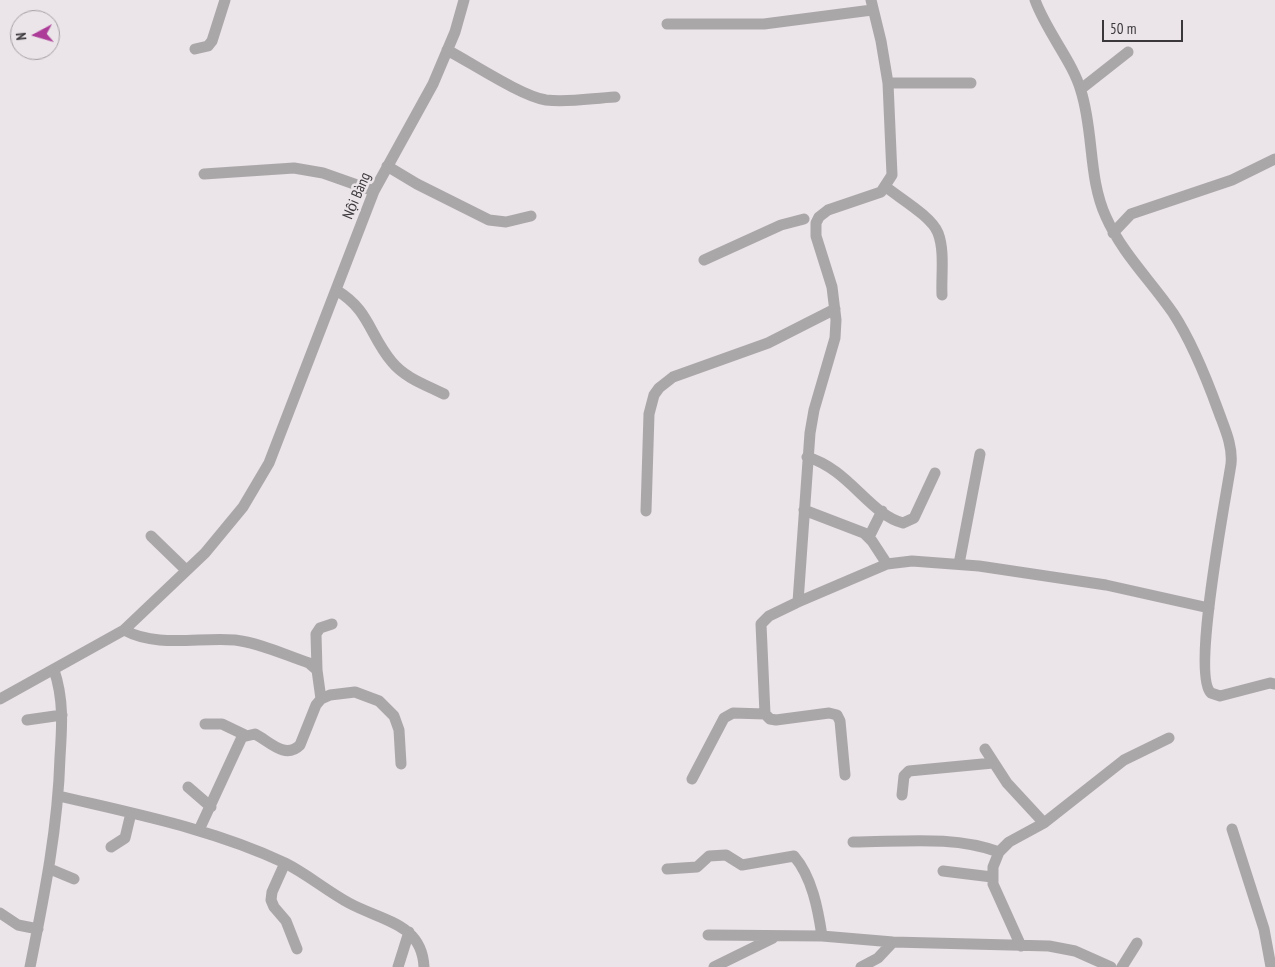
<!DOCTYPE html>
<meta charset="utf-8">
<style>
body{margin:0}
#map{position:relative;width:1275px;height:967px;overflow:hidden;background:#ebe4e9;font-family:"PT Sans Narrow",sans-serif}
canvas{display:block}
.north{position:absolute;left:10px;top:10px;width:50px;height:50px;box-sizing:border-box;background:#ebe4e9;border:1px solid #a49fa3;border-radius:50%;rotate:264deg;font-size:14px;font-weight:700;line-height:20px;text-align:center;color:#3a383a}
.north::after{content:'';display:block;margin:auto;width:18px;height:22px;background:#ac3c98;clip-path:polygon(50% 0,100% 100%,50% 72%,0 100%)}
.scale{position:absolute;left:1102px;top:20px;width:81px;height:22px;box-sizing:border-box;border:2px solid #3a383a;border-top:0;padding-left:6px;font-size:15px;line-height:18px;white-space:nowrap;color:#3a383a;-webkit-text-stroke:4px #ebe4e9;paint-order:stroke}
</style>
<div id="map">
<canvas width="1275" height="967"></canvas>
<div class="north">N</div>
<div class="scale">50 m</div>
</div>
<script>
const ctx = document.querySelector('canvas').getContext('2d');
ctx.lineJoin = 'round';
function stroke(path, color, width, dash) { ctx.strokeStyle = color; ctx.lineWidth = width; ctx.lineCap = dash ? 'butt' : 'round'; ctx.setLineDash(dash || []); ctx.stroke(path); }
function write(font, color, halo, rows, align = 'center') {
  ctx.font = font + ' "PT Sans Narrow",sans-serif'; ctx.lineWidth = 5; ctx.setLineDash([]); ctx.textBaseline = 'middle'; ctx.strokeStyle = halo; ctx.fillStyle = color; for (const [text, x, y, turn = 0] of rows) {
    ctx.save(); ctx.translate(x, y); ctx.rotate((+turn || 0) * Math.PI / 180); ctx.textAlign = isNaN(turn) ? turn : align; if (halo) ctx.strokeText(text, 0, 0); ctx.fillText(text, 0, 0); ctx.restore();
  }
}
stroke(new Path2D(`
 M 1035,0 C 1046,31 1073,62 1081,91 C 1094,132 1088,178 1106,217 C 1122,253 1151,281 1173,313 C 1192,342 1206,377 1218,410 C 1224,427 1233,445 1231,464 C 1226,498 1191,675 1211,693 L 1220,696 L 1270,683 L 1275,684
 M 667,24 L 764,24 L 872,10
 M 195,49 L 208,46 L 212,41 L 225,0
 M 447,50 C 472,63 521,96 546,100 C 568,103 593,98 615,97
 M 888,83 L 971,83
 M 1081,89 L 1128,52
 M 387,166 L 417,184 L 489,220 L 506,222 L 531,216
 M 204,174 L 294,168 L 323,173 L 374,191
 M 886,187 C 901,199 932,217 938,233 C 945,251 941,276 942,295
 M 1113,233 L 1131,214 L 1232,180 L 1275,159
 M 704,260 L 781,225 L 804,219
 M 336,290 C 370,310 369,335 392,362 C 405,378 426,385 444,394
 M 807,457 C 849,469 869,514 903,523 L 914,518 L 935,473
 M 804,510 L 864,533 L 872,541 L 887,564
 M 646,511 L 649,414 L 654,395 L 659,388 L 673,377 L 768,343 L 835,309
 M 151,536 L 186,570
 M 869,537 L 882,511
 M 959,564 L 980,454
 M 798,602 L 810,433 L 814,410 L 835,338 L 836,320 L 832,287 L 816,236 L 816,223 L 819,217 L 828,210 L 881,192 L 892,175 L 888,83 L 881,41 L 871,0
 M 124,630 C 157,648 198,637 235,640 C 260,643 285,655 309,663 L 317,670 L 321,699
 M 317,670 L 316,634 L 320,628 L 332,624
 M 0,699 L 124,630 L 205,553 L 243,507 L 269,463 L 374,191 L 433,84 L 455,32 L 464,0
 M 27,720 L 62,715
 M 205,724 L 222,724 L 245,735
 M 985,749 L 1007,783 L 1044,823
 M 845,775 L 840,721 L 837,715 L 829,713 L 776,720 L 770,719 L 765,714 L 761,624 L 769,616 L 798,602 L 887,564 L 912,561 L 979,566 L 1106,585 L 1209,608
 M 692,779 L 724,718 L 733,713 L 765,714
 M 188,787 L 211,807
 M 902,795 L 904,776 L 909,771 L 993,763
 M 59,796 C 135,814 213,829 285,863 C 307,874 327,891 349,903 C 382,921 422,923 424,967
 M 1232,829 L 1264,929 L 1271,967
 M 199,830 L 242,737 L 255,734 C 269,741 285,760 300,745 L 316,705 L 321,699 L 330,695 L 355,692 L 379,701 L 394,716 L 399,730 L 401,764
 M 853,842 C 901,842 953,835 999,852
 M 111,847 L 125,838 L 131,813
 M 285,863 L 272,892 L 271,900 L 274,907 L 286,921 L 297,949
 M 50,869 L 74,879
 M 667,869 L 697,867 L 709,856 L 726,855 L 742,865 L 794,856 C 812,877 818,909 822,936
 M 943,871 L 992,877
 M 0,913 L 18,925 L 38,929
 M 708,935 L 822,936 L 893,942 L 1049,946 L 1075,951 L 1111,967
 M 1021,946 L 993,884 L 993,867 L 999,852 L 1009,842 L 1044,823 L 1124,760 L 1169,738
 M 30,967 C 44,897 58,828 60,757 C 62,727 64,699 54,670
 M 398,967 L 409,932
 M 714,967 L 773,938
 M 861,967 L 878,958 L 893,942
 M 1122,967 L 1137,943`), '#aaa7a9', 11);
write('15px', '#3a383a', '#ebe4e9', [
 ["Nội Bàng",357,196,-67]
]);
</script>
